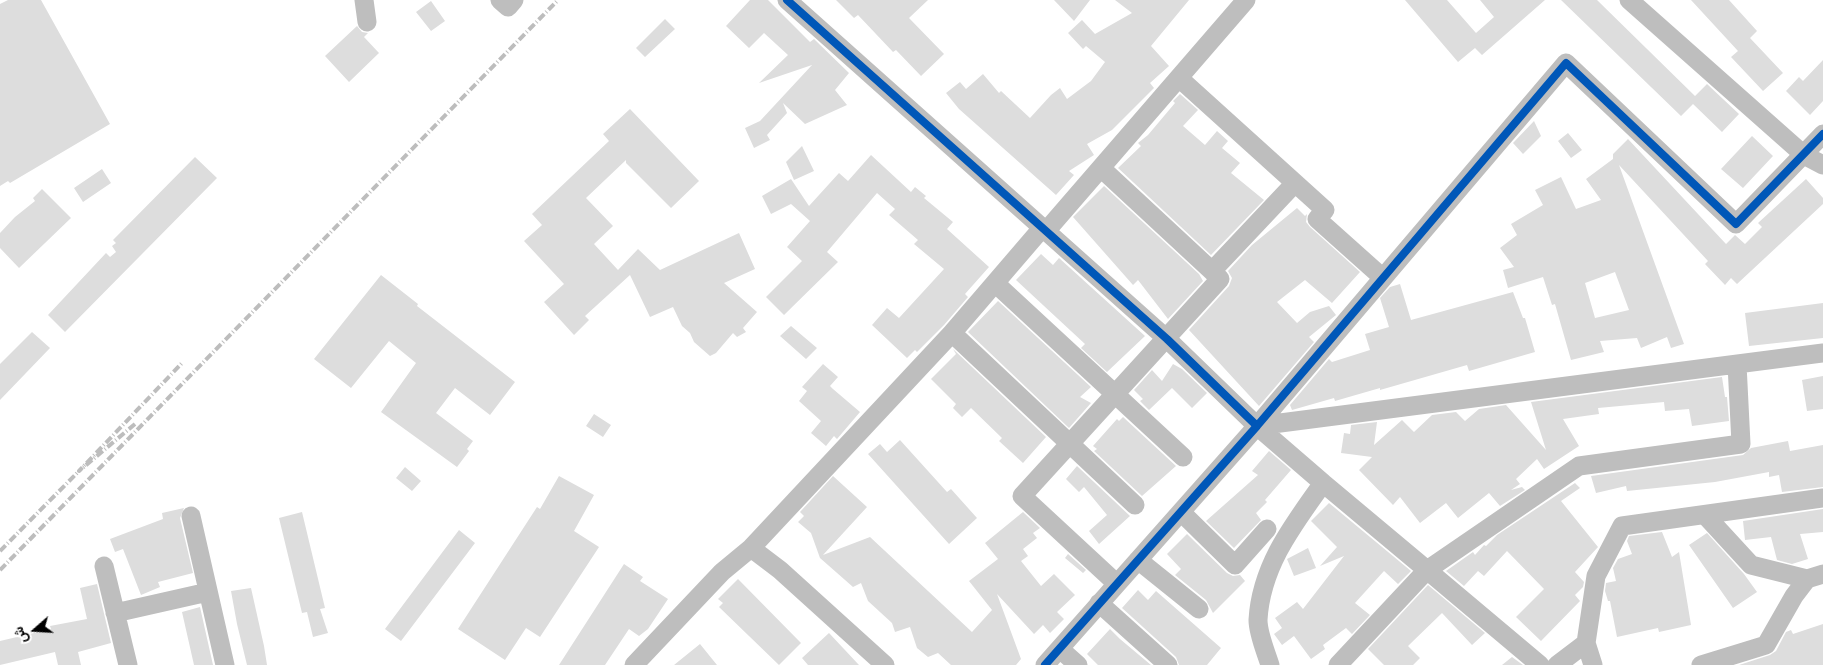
<!DOCTYPE html>
<meta charset="utf-8">
<style>
body{margin:0}
#map{position:relative;width:1823px;height:665px;overflow:hidden;background:#fff;font-family:"Nunito Sans",Vazirmatn,sans-serif}
canvas{display:block}
.north{position:absolute;left:10px;top:605px;width:50px;height:50px;-webkit-text-stroke:4px #fff;paint-order:stroke;rotate:251deg;font-size:14px;font-weight:700;line-height:20px;text-align:center;color:#000}
.north::after{content:'';display:block;margin:auto;width:18px;height:22px;background:#000;clip-path:polygon(50% 0,100% 100%,50% 72%,0 100%)}
</style>
<div id="map">
<canvas width="1823" height="665"></canvas>
<div class="north">ش</div>
</div>
<script>
const ctx = document.querySelector('canvas').getContext('2d');
ctx.lineJoin = 'round';
function fillPath(path, color) { ctx.fillStyle = color; ctx.fill(path, 'evenodd'); }
function stroke(path, color, width, dash) { ctx.strokeStyle = color; ctx.lineWidth = width; ctx.lineCap = dash ? 'butt' : 'round'; ctx.setLineDash(dash || []); ctx.stroke(path); }
fillPath(new Path2D(`
 M 8,0 L 41,0 L 110,124 L 10,183 L 8,181 L 0,186 L 0,4 Z
 M 750,0 L 768,0 L 810,42 L 814,39 L 849,73 L 835,90 L 847,105 L 805,124 L 783,103 L 787,113 L 767,135 L 770,140 L 754,148 L 745,128 L 760,121 L 812,65 L 759,83 L 788,55 L 764,33 L 749,48 L 726,26 Z
 M 836,0 L 928,0 L 909,18 L 944,54 L 921,76 L 896,50 L 893,52 L 858,15 L 854,18 Z
 M 1054,0 L 1090,0 L 1074,21 Z
 M 1115,0 L 1189,0 L 1151,46 L 1169,66 L 1150,83 L 1154,88 L 1112,130 L 1087,144 L 1094,155 L 1069,171 L 1074,175 L 1056,195 L 959,109 L 946,93 L 960,82 L 966,89 L 983,74 L 999,93 L 1001,91 L 1030,118 L 1051,95 L 1060,88 L 1067,99 L 1091,81 L 1105,62 L 1086,46 L 1083,49 L 1068,33 L 1082,20 L 1095,34 L 1132,13 Z
 M 1405,0 L 1447,0 L 1476,33 L 1494,17 L 1480,0 L 1545,0 L 1482,55 L 1475,48 L 1458,62 Z
 M 1561,0 L 1597,0 L 1695,96 L 1707,84 L 1739,114 L 1722,132 L 1693,104 L 1681,116 Z
 M 1691,0 L 1729,0 L 1757,31 L 1750,38 L 1783,73 L 1763,91 L 1731,57 L 1738,51 Z
 M 431,1 L 445,21 L 431,31 L 416,12 Z
 M 665,19 L 675,29 L 645,57 L 636,48 Z
 M 357,26 L 362,32 L 368,33 L 364,37 L 379,53 L 349,82 L 325,56 Z
 M 1823,60 L 1823,101 L 1810,115 L 1786,91 L 1799,77 L 1803,81 Z
 M 1180,94 L 1198,110 L 1183,126 L 1205,145 L 1217,131 L 1228,141 L 1222,148 L 1240,163 L 1231,173 L 1264,200 L 1211,255 L 1118,168 L 1141,146 L 1138,143 L 1148,135 L 1175,103 L 1173,101 Z
 M 630,109 L 699,181 L 671,208 L 626,163 L 626,160 L 586,198 L 613,226 L 594,244 L 618,270 L 638,249 L 660,270 L 739,233 L 755,269 L 724,283 L 757,312 L 743,328 L 746,332 L 737,337 L 733,333 L 716,353 L 710,356 L 694,342 L 690,333 L 682,326 L 673,307 L 650,317 L 630,275 L 585,316 L 589,320 L 574,335 L 544,302 L 564,284 L 524,241 L 542,225 L 532,214 L 609,141 L 603,134 Z
 M 1534,121 L 1541,136 L 1523,154 L 1513,143 Z
 M 1568,133 L 1582,150 L 1571,158 L 1558,141 Z
 M 1752,136 L 1773,156 L 1743,188 L 1721,169 Z
 M 1628,139 L 1726,244 L 1735,235 L 1745,244 L 1762,227 L 1758,223 L 1806,179 L 1823,198 L 1823,204 L 1737,284 L 1731,278 L 1725,285 L 1705,264 L 1708,261 L 1619,165 L 1684,344 L 1671,348 L 1667,337 L 1641,348 L 1637,338 L 1600,341 L 1604,352 L 1571,360 L 1555,304 L 1552,305 L 1543,277 L 1508,288 L 1503,270 L 1514,267 L 1500,248 L 1517,235 L 1511,224 L 1543,205 L 1535,190 L 1561,177 L 1576,209 L 1601,200 L 1586,179 L 1613,159 L 1613,154 ZM 1615,272 L 1629,310 L 1595,318 L 1585,283 Z
 M 802,146 L 814,171 L 794,180 L 786,162 Z
 M 871,155 L 911,192 L 915,187 L 926,196 L 924,198 L 953,222 L 947,229 L 989,267 L 965,294 L 968,297 L 944,325 L 917,352 L 915,350 L 907,358 L 872,325 L 887,308 L 899,318 L 944,269 L 914,244 L 918,240 L 889,215 L 895,209 L 877,193 L 827,252 L 838,262 L 784,315 L 766,297 L 802,261 L 787,247 L 810,221 L 791,204 L 771,214 L 762,196 L 791,179 L 809,206 L 839,173 L 848,181 Z
 M 195,157 L 217,178 L 65,332 L 48,315 L 106,253 L 110,257 L 116,252 L 112,246 L 116,243 L 113,240 Z
 M 102,169 L 111,183 L 83,202 L 74,188 Z
 M 1104,186 L 1199,274 L 1203,281 L 1168,319 L 1138,280 L 1133,285 L 1073,217 Z
 M 42,189 L 71,218 L 19,268 L 0,248 L 0,233 L 15,217 L 35,201 L 33,198 Z
 M 1297,208 L 1305,216 L 1307,214 L 1306,222 L 1310,227 L 1360,272 L 1332,303 L 1305,280 L 1277,302 L 1297,323 L 1310,312 L 1329,306 L 1336,315 L 1309,337 L 1314,342 L 1259,406 L 1189,330 L 1229,286 L 1232,278 L 1228,271 L 1252,245 Z
 M 1041,254 L 1053,265 L 1059,258 L 1145,336 L 1107,372 L 1081,348 L 1085,344 L 1016,280 Z
 M 381,275 L 418,304 L 417,306 L 515,382 L 490,415 L 455,388 L 436,413 L 473,441 L 467,449 L 469,451 L 457,467 L 381,412 L 416,363 L 389,341 L 351,388 L 314,359 Z
 M 1400,284 L 1411,320 L 1513,292 L 1523,318 L 1525,318 L 1535,352 L 1469,371 L 1467,365 L 1380,390 L 1380,388 L 1335,401 L 1334,398 L 1292,410 L 1290,405 L 1329,359 L 1332,362 L 1370,350 L 1365,334 L 1389,327 L 1380,298 L 1390,287 Z
 M 998,301 L 1091,387 L 1080,397 L 1091,403 L 1069,428 L 968,332 Z
 M 1823,303 L 1823,338 L 1749,346 L 1745,313 Z
 M 791,326 L 817,348 L 806,359 L 780,336 Z
 M 32,332 L 50,348 L 0,400 L 0,364 Z
 M 953,349 L 1046,437 L 1023,463 L 999,441 L 1002,438 L 971,408 L 962,417 L 953,408 L 956,404 L 931,379 L 956,354 Z
 M 823,364 L 838,377 L 830,386 L 833,389 L 860,412 L 837,439 L 834,436 L 826,446 L 811,433 L 821,421 L 799,401 L 807,391 L 802,387 Z
 M 1173,364 L 1182,369 L 1207,393 L 1192,408 L 1172,388 L 1149,410 L 1140,401 L 1143,399 L 1134,390 L 1152,370 L 1162,381 Z
 M 1823,376 L 1823,409 L 1807,411 L 1802,380 Z
 M 1722,377 L 1725,397 L 1727,397 L 1729,421 L 1692,426 L 1689,409 L 1665,411 L 1664,402 L 1598,408 L 1599,414 L 1563,419 L 1579,446 L 1544,469 L 1537,459 L 1516,479 L 1520,484 L 1511,490 L 1522,487 L 1525,490 L 1500,506 L 1489,493 L 1458,518 L 1446,503 L 1420,523 L 1400,497 L 1393,505 L 1359,470 L 1372,457 L 1341,453 L 1344,433 L 1350,434 L 1351,425 L 1377,422 L 1374,445 L 1402,420 L 1414,432 L 1432,415 L 1456,412 L 1465,421 L 1479,409 L 1506,405 L 1546,450 L 1531,402 Z
 M 594,414 L 611,425 L 603,437 L 586,426 Z
 M 1123,417 L 1176,466 L 1142,496 L 1094,451 L 1097,449 L 1093,446 L 1117,419 L 1119,421 Z
 M 900,440 L 947,492 L 951,489 L 977,518 L 949,544 L 868,454 L 880,444 L 887,452 Z
 M 1788,441 L 1790,451 L 1823,445 L 1823,487 L 1782,492 L 1779,475 L 1769,477 L 1769,472 L 1715,482 L 1627,491 L 1626,486 L 1596,493 L 1591,476 L 1743,455 L 1751,448 Z
 M 1269,451 L 1291,470 L 1265,500 L 1267,502 L 1256,513 L 1261,520 L 1234,548 L 1206,521 L 1258,475 L 1252,471 Z
 M 1077,466 L 1130,516 L 1099,544 L 1089,531 L 1107,515 L 1084,487 L 1079,492 L 1066,479 Z
 M 405,467 L 421,481 L 412,491 L 396,478 Z
 M 559,476 L 594,495 L 574,531 L 599,547 L 540,637 L 526,628 L 505,660 L 458,629 L 537,507 L 540,509 Z
 M 833,476 L 867,507 L 823,555 L 870,537 L 972,632 L 992,610 L 969,581 L 998,559 L 985,543 L 1023,512 L 1040,528 L 1033,533 L 1037,538 L 1023,549 L 1028,556 L 1021,561 L 1041,586 L 1054,574 L 1075,595 L 1057,612 L 1064,619 L 1050,633 L 1043,625 L 1034,634 L 997,594 L 1021,659 L 1016,665 L 951,665 L 938,653 L 928,657 L 917,648 L 910,627 L 895,632 L 892,623 L 868,601 L 861,583 L 853,587 L 820,558 L 811,533 L 798,522 L 804,516 L 800,512 Z
 M 1575,483 L 1580,488 L 1561,501 L 1598,547 L 1575,572 L 1584,582 L 1583,587 L 1575,595 L 1580,601 L 1541,641 L 1516,617 L 1544,589 L 1507,551 L 1484,576 L 1478,571 L 1464,586 L 1446,571 L 1473,552 L 1475,555 L 1484,545 L 1486,546 L 1497,535 Z
 M 1329,503 L 1411,571 L 1398,584 L 1384,571 L 1355,603 L 1370,615 L 1352,634 L 1346,628 L 1323,645 L 1325,649 L 1311,659 L 1294,636 L 1282,645 L 1274,634 L 1282,628 L 1275,618 L 1297,602 L 1303,609 L 1344,556 L 1320,566 L 1337,547 L 1311,521 Z
 M 184,508 L 180,518 L 193,573 L 158,582 L 160,587 L 141,595 L 123,549 L 115,552 L 110,539 L 163,519 L 162,513 Z
 M 1823,509 L 1823,532 L 1800,534 L 1808,559 L 1792,564 L 1777,560 L 1771,537 L 1745,540 L 1743,521 Z
 M 302,512 L 325,608 L 320,609 L 328,633 L 313,637 L 307,612 L 302,613 L 279,518 Z
 M 459,530 L 475,543 L 401,641 L 385,629 Z
 M 1662,532 L 1672,557 L 1679,552 L 1691,625 L 1659,632 L 1658,628 L 1617,637 L 1610,601 L 1608,601 L 1605,591 L 1606,583 L 1616,581 L 1613,568 L 1618,559 L 1632,554 L 1627,541 L 1629,536 Z
 M 1707,533 L 1744,574 L 1757,592 L 1733,608 L 1689,545 Z
 M 1187,534 L 1227,573 L 1233,576 L 1240,575 L 1245,581 L 1213,613 L 1206,600 L 1175,575 L 1181,569 L 1167,554 Z
 M 1308,548 L 1316,568 L 1294,576 L 1287,559 Z
 M 1068,554 L 1086,570 L 1083,573 L 1065,558 Z
 M 624,564 L 643,577 L 640,581 L 668,599 L 648,629 L 639,636 L 629,629 L 605,665 L 559,665 Z
 M 738,579 L 801,643 L 779,665 L 719,607 L 723,603 L 718,599 Z
 M 97,584 L 111,643 L 78,652 L 81,665 L 58,665 L 55,652 L 0,665 L 0,641 L 51,629 L 50,626 L 87,619 L 80,588 Z
 M 1428,585 L 1485,633 L 1472,645 L 1442,613 L 1408,646 L 1420,658 L 1413,665 L 1384,665 L 1368,649 Z
 M 251,588 L 264,646 L 267,665 L 247,665 L 237,624 L 231,591 Z
 M 1138,590 L 1148,600 L 1156,591 L 1221,648 L 1207,665 L 1179,665 L 1176,657 L 1122,608 Z
 M 200,607 L 213,665 L 194,665 L 182,612 Z
 M 1823,624 L 1823,665 L 1739,665 L 1770,655 L 1776,651 L 1786,632 L 1791,630 L 1793,634 Z
 M 1110,629 L 1120,639 L 1151,665 L 1098,665 L 1087,654 Z
 M 829,633 L 859,665 L 808,665 L 802,658 Z
 M 700,644 L 717,665 L 674,665 Z
 M 1512,657 L 1523,665 L 1502,665 Z`), '#ddd');
stroke(new Path2D(`
 M 364,0 L 367,22
 M 500,0 L 508,7 L 514,0
 M 787,0 L 1167,339 L 1257,426 L 1045,665
 M 1629,0 L 1804,155 L 1823,165
 M 1179,78 L 1325,210 L 1317,219 L 1383,278
 M 1101,168 L 1212,271 L 1295,183
 M 1043,227 L 952,333 L 1135,505
 M 1047,230 L 1246,0
 M 995,283 L 1183,457
 M 1257,426 L 1566,63 L 1736,224 L 1823,134
 M 1257,426 L 1823,353
 M 1257,426 L 1323,483 C 1293,525 1261,566 1258,620 C 1258,634 1266,652 1270,665
 M 1323,483 L 1427,570 L 1338,665
 M 1181,512 L 1235,565 L 1267,529
 M 1705,515 L 1751,565 L 1807,579
 M 191,516 L 225,665
 M 751,548 L 952,333
 M 1138,560 L 1199,609
 M 104,566 L 128,665
 M 1116,583 L 1022,496 L 1220,279 L 1212,271
 M 1099,603 L 1168,665
 M 115,613 L 208,592
 M 1060,649 L 1078,665
 M 634,665 L 722,572 L 751,548 L 780,570 L 885,665
 M 1540,665 L 1427,570 L 1579,466 L 1741,444 L 1737,364
 M 1557,665 L 1586,643
 M 1593,665 L 1586,643 L 1596,576 L 1622,526 L 1823,498
 M 1701,665 L 1766,645 L 1794,596 L 1807,579 L 1823,574`), '#bebebe', 19);
stroke(new Path2D(`
 M 135,424 L 79,471 L 183,362
 M 0,551 L 79,471
 M 0,570 L 558,0`), '#bdbdbd', 4, [8, 2.5, 1, 2.5]);
stroke(new Path2D(`
 M 787,0 L 1167,339 L 1257,426 L 1045,665
 M 1257,426 L 1566,63 L 1736,224 L 1823,134`), '#0057b8', 8);
</script>
